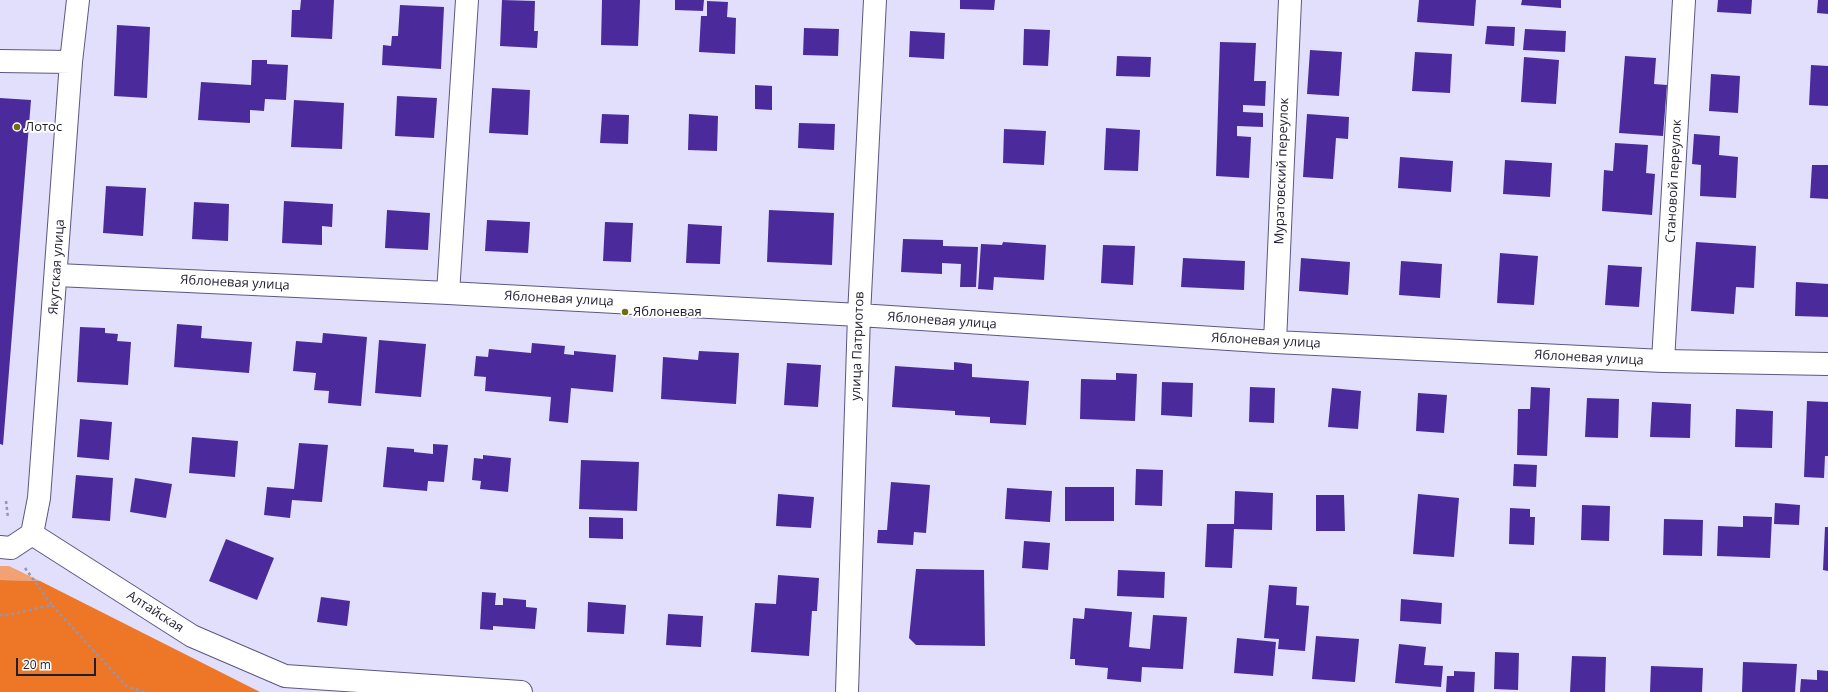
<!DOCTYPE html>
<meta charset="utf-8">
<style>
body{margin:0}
#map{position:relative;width:1828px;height:692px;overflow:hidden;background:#e1dffc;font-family:"Open Sans",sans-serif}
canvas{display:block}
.scale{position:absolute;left:16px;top:658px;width:80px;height:18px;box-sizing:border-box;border:2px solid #201e2f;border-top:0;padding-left:5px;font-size:12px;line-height:14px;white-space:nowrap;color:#201e2f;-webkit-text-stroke:3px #fff;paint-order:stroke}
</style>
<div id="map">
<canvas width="1828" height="692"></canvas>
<div class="scale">20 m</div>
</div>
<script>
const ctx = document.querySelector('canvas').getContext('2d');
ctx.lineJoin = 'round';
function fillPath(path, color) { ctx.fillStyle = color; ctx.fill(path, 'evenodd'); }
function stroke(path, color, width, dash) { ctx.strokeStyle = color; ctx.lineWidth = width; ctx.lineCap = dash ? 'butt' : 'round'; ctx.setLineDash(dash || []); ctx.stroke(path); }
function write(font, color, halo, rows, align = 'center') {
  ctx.font = font + ' "Open Sans",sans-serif'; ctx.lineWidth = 4; ctx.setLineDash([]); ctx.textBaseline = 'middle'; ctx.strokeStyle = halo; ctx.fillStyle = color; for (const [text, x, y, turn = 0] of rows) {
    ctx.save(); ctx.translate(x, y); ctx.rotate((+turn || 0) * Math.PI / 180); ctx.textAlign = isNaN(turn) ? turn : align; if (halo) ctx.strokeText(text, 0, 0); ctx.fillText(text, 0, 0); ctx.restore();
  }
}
fillPath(new Path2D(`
 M 0,566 L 9,566 L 40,581 L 0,580 Z`), '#f2a174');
fillPath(new Path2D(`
 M 0,580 L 40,581 L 260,692 L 0,692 Z`), '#ed7726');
fillPath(new Path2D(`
 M 301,0 L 334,0 L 332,39 L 291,37 L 292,10 L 300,10 Z
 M 502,0 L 535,1 L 534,31 L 538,31 L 537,48 L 500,46 Z
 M 602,0 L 640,0 L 638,46 L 601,45 Z
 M 675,0 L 704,0 L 703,11 L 675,10 Z
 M 960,0 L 995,0 L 994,10 L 960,9 Z
 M 1419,0 L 1476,0 L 1474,26 L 1417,22 Z
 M 1522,0 L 1561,0 L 1561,8 L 1521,5 Z
 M 1718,0 L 1752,0 L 1751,14 L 1717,12 Z
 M 1818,0 L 1828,0 L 1828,14 L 1817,13 Z
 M 707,1 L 728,2 L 727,17 L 736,18 L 735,54 L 699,52 L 701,16 L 707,16 Z
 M 400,5 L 444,7 L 441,69 L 382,65 L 383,45 L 391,46 L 392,36 L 398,36 Z
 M 117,25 L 150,27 L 147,98 L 114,96 Z
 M 1487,26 L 1515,27 L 1514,46 L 1485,44 Z
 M 804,28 L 839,29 L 838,56 L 803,55 Z
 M 1024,29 L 1050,30 L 1048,66 L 1023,65 Z
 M 1525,29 L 1566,31 L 1565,52 L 1523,50 Z
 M 910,31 L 945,33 L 944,59 L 909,57 Z
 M 1220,42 L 1256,43 L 1254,81 L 1266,81 L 1265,106 L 1243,105 L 1243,112 L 1263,113 L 1263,127 L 1237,126 L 1237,136 L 1251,137 L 1249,178 L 1216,176 Z
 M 1310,50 L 1342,52 L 1339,96 L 1307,94 Z
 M 1415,52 L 1452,54 L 1450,93 L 1412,91 Z
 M 1117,56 L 1151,57 L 1150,77 L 1116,76 Z
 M 1625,56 L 1656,58 L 1654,84 L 1667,85 L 1663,136 L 1619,133 Z
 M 1524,57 L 1559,60 L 1556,104 L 1521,102 Z
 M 252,60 L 267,60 L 267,64 L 288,65 L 286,100 L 265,99 L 264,111 L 250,110 L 250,123 L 198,120 L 201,82 L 251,85 Z
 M 1811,65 L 1828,66 L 1828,106 L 1809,105 Z
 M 1711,74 L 1740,76 L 1738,113 L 1709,111 Z
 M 755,85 L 772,86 L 772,110 L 755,109 Z
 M 492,88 L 530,90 L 528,135 L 489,133 Z
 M 397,96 L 437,98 L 434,138 L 395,136 Z
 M 0,98 L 31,100 L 3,445 L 0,444 Z
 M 294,100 L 344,103 L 342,149 L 291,147 Z
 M 602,114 L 629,115 L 628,144 L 600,143 Z
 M 689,114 L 718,116 L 717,151 L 688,150 Z
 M 1307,114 L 1349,117 L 1348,139 L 1336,138 L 1333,179 L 1303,177 Z
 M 799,123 L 835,124 L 834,150 L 798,148 Z
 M 1106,128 L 1140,130 L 1138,171 L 1104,170 Z
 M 1004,129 L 1046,131 L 1044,165 L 1003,163 Z
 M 1694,134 L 1720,136 L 1719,155 L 1738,157 L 1736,198 L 1700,196 L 1701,165 L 1692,164 Z
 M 1615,143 L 1648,145 L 1646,173 L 1655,174 L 1652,215 L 1602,211 L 1604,170 L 1613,171 Z
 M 1400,157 L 1453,161 L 1451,192 L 1398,188 Z
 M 1505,160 L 1552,163 L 1550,197 L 1503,194 Z
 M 1812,165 L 1828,165 L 1828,199 L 1810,198 Z
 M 106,186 L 146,188 L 143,236 L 103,233 Z
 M 284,201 L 333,204 L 332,227 L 322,226 L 322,245 L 282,243 Z
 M 194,202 L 229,204 L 228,241 L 192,239 Z
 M 387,210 L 430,213 L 428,250 L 385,248 Z
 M 769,210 L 834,213 L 832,265 L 767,262 Z
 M 487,220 L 530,222 L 528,253 L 485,251 Z
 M 605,222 L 633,223 L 631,262 L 603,261 Z
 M 688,224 L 722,226 L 720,264 L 686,263 Z
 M 903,239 L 943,240 L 943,246 L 978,247 L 976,287 L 960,287 L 961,264 L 942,263 L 942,274 L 901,272 Z
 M 1003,242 L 1046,245 L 1044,280 L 994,277 L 993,290 L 978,289 L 981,244 L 1002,245 Z
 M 1696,242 L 1756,246 L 1754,288 L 1736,287 L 1734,314 L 1691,311 Z
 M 1103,245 L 1135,246 L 1133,285 L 1101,283 Z
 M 1500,253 L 1538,256 L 1534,305 L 1497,303 Z
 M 1183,258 L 1245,261 L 1244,290 L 1181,287 Z
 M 1301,258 L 1350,262 L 1348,295 L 1299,291 Z
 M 1401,261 L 1442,264 L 1440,298 L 1399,295 Z
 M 1608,265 L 1642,267 L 1639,307 L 1605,305 Z
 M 1796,282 L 1828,284 L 1828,317 L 1795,316 Z
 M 177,324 L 202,326 L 201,338 L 252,342 L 249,373 L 174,367 Z
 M 80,327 L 105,328 L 105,333 L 118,334 L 117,341 L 131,342 L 128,385 L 77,382 Z
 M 323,333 L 367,337 L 361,406 L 328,403 L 329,391 L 314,390 L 316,373 L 293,371 L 296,341 L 322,343 Z
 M 379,340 L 426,344 L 421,397 L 375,393 Z
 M 532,343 L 565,346 L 564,354 L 574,355 L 574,351 L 616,355 L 613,392 L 571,388 L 568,423 L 549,421 L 551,397 L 485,391 L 486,377 L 474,376 L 476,356 L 488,357 L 489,349 L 531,353 Z
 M 699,351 L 739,353 L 736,404 L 661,399 L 663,357 L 698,360 Z
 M 954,362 L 972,364 L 972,377 L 1029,381 L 1026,425 L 990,423 L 990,417 L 955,415 L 955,411 L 892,407 L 895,366 L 954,370 Z
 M 787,363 L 821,365 L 818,407 L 784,405 Z
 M 1116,373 L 1137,374 L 1135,421 L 1080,419 L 1081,379 L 1116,380 Z
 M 1162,382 L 1193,383 L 1192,417 L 1161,415 Z
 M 1250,387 L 1275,388 L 1274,423 L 1249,422 Z
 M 1531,387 L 1550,388 L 1547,456 L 1517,455 L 1518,409 L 1530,409 Z
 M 1332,388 L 1361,391 L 1358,429 L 1328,427 Z
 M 1418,393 L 1447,395 L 1444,433 L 1416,431 Z
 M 1587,398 L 1619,399 L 1618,438 L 1585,437 Z
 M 1807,401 L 1828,402 L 1828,456 L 1825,456 L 1824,478 L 1804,477 Z
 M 1652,402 L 1691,404 L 1690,438 L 1650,437 Z
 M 1736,409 L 1773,411 L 1772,448 L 1735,447 Z
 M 80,419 L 112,422 L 109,460 L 77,457 Z
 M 192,437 L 238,441 L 235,477 L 189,473 Z
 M 299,443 L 328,445 L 322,502 L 292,500 L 290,518 L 264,515 L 267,487 L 294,489 Z
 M 433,444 L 448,445 L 444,482 L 428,481 L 427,491 L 383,487 L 387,447 L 414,449 L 414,452 L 433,454 Z
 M 483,455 L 511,458 L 508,492 L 480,489 L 481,481 L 472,480 L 474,458 L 483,459 Z
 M 581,460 L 639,462 L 637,511 L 579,509 Z
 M 1514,464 L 1537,465 L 1536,487 L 1513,486 Z
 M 1136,469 L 1163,470 L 1162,506 L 1135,505 Z
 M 76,475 L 113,478 L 110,521 L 72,518 Z
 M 135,478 L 172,484 L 166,518 L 130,512 Z
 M 891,482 L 930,485 L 926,533 L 914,532 L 913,545 L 877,543 L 878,530 L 887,530 Z
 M 1065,487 L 1114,487 L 1114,521 L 1065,521 Z
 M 1007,488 L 1052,491 L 1050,522 L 1005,519 Z
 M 1235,491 L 1273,493 L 1272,530 L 1234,529 L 1232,568 L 1205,567 L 1207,524 L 1234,524 Z
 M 778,494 L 814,497 L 811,528 L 776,526 Z
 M 1418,494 L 1459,498 L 1454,557 L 1413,554 Z
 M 1316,495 L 1344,495 L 1345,531 L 1316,531 Z
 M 1775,503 L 1800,505 L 1799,525 L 1774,524 Z
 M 1582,505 L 1610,506 L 1609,541 L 1581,540 Z
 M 1510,508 L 1530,509 L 1530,517 L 1535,517 L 1534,545 L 1509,544 Z
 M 1743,516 L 1772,517 L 1770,558 L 1717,556 L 1718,526 L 1743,527 Z
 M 589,517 L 623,518 L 623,539 L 589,538 Z
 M 1664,519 L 1703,520 L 1702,556 L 1663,555 Z
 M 1825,527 L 1828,527 L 1828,571 L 1823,570 Z
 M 226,539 L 274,558 L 257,600 L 209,581 Z
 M 1024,541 L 1050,543 L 1048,570 L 1022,568 Z
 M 916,569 L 984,570 L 985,646 L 916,645 L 909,638 Z
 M 1118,570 L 1165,572 L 1164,598 L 1117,596 Z
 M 778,575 L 819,578 L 817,611 L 812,611 L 809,656 L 751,652 L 755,603 L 776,604 Z
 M 1269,585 L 1297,587 L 1296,605 L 1309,606 L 1305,651 L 1278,649 L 1279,639 L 1264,638 Z
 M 482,592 L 496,593 L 495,605 L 503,605 L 503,598 L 526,600 L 526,607 L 537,608 L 535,629 L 493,626 L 493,630 L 480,629 Z
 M 321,597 L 350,601 L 347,626 L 317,622 Z
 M 1401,599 L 1442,603 L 1441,624 L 1400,621 Z
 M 588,602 L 626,605 L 624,634 L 587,632 Z
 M 1085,608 L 1132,612 L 1129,647 L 1150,649 L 1153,615 L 1187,617 L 1183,669 L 1142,667 L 1141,682 L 1107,679 L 1108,668 L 1075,665 L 1075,659 L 1070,659 L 1073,618 L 1084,619 Z
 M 668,614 L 703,616 L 701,647 L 666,645 Z
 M 1316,636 L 1359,639 L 1355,682 L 1312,679 Z
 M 1237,638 L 1276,642 L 1273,676 L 1234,673 Z
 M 1399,644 L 1426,647 L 1424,665 L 1443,666 L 1441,687 L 1395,683 Z
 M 1495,652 L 1519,653 L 1518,690 L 1494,689 Z
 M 1572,656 L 1606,657 L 1605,692 L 1570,692 Z
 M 1743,662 L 1797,664 L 1795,692 L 1742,692 Z
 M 1651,666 L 1703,668 L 1702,692 L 1650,692 Z
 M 1817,670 L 1828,671 L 1828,692 L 1800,692 L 1801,679 L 1817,680 Z
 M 1454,671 L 1475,672 L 1474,692 L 1446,692 L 1447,676 L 1454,676 Z`), '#4b2b9b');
const minor = new Path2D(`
 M 0,61 L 71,62
 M 57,275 L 448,293 L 859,315 L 1275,342 L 1663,361 L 1828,364
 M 448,293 L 467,0
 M 1275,342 L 1290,0
 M 1663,361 L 1684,0
 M 32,534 L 39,498 L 71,62 L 78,0
 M 32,534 L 192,636 L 285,676 L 521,692
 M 0,547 L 11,548 L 32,534
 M 847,692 L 859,315 L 875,0`);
stroke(minor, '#5c5781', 24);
stroke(new Path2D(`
 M 6,501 L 8,518
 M 25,568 L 52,605
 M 0,614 L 3,616 L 52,605 L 126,686 L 144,692`), '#9795ae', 2.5, [3, 3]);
stroke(minor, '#fff', 22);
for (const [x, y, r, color] of [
 [17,127,4,"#6f6f11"],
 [625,312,4,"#6f6f11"]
]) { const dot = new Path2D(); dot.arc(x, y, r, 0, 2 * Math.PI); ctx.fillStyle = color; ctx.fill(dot); stroke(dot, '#fff', 1.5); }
write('13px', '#201e2f', '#fff', [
 ["Лотос",25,127],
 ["Яблоневая",633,312]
], 'left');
write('13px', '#201e2f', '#fff', [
 ["Муратовский переулок",1282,171,-88],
 ["Становой переулок",1674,181,-87],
 ["Якутская улица",57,267,-86],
 ["Яблоневая улица",235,283,3],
 ["Яблоневая улица",559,299,3],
 ["Яблоневая улица",942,321,4],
 ["Яблоневая улица",1266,341,3],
 ["улица Патриотов",858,346,-88],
 ["Яблоневая улица",1589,358,3],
 ["Алтайская",155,612,33]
]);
</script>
